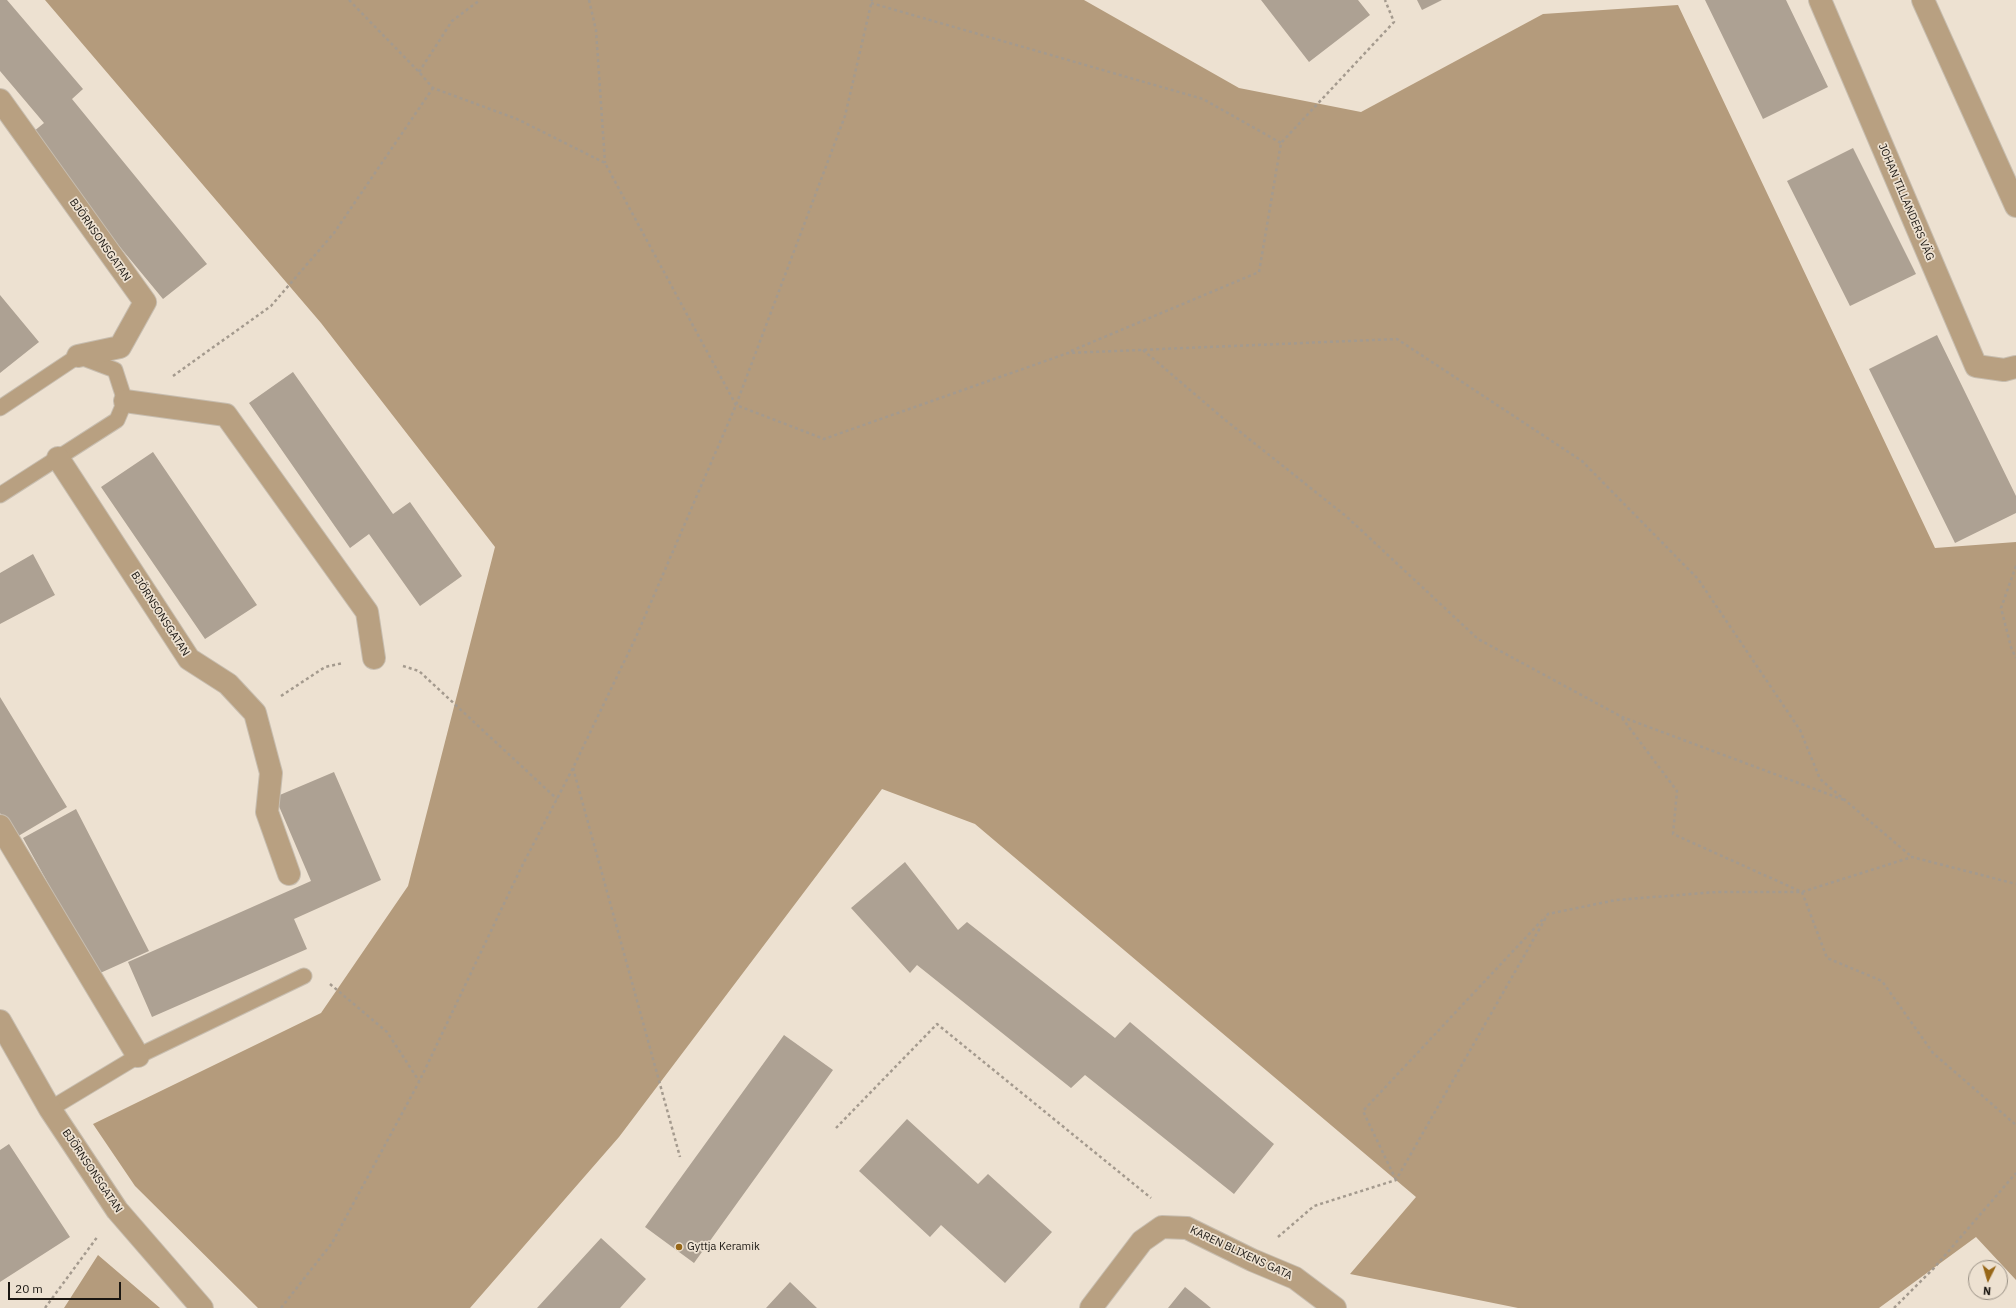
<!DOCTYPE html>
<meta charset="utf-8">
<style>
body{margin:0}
#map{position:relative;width:2016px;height:1308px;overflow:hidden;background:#ede1d1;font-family:"IBM Plex Sans",sans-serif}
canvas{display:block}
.north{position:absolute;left:1968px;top:1260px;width:40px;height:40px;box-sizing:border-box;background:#ede1d1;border:1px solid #999085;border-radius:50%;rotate:185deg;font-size:11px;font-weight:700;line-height:16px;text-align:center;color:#1b1712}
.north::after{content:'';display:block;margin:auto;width:14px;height:18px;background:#976718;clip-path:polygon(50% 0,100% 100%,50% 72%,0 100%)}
.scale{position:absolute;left:8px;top:1282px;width:113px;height:18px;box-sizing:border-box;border:2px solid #1b1712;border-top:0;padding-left:5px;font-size:12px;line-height:14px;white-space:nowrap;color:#1b1712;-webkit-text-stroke:3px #ede1d1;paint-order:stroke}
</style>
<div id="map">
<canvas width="2016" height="1308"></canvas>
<div class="north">N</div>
<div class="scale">20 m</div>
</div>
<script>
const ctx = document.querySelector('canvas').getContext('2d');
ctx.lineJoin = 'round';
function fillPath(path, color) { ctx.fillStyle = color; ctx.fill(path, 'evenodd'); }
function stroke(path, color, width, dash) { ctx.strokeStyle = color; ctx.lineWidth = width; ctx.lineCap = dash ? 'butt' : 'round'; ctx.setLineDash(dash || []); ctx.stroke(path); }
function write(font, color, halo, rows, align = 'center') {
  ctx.font = font + ' "IBM Plex Sans",sans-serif'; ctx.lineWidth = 3.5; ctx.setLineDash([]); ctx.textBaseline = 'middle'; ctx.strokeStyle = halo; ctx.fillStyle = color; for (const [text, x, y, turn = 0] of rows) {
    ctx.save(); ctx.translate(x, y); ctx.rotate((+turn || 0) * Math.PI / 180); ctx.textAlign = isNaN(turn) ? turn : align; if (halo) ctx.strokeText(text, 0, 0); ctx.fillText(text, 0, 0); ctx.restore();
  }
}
fillPath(new Path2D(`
 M 45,0 L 1084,0 L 1239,88 L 1361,112 L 1543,14 L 1678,5 L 1935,548 L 2016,542 L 2016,1280 L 1976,1237 L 1879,1308 L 1518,1308 L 1350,1274 L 1416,1197 L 975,824 L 882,789 L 619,1137 L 470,1308 L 258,1308 L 135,1186 L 93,1124 L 321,1013 L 408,886 L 495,547 L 321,323 Z
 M 98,1255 L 160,1308 L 64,1308 Z`), '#b49b7c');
fillPath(new Path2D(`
 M 0,0 L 7,0 L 83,89 L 72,99 L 207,264 L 163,299 L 28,136 L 44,123 L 0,71 Z
 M 1261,0 L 1358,0 L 1370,15 L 1309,62 Z
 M 1417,0 L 1442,0 L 1422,10 Z
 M 1705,0 L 1786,0 L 1828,87 L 1763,119 Z
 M 1853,148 L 1916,274 L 1850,306 L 1787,181 Z
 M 0,295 L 39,342 L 0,373 Z
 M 1937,335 L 2016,496 L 2016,513 L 1955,543 L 1869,369 Z
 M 293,372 L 393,514 L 410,502 L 462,576 L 420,606 L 369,534 L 350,548 L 249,403 Z
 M 153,452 L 257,605 L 205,639 L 101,487 Z
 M 33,554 L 55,595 L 0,624 L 0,573 Z
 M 0,697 L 67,807 L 15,838 L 0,813 Z
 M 334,772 L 381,880 L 294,919 L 307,949 L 152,1017 L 128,962 L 311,881 L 275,797 Z
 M 76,809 L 149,951 L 98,974 L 23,838 Z
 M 905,862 L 958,930 L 967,922 L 1115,1038 L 1130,1022 L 1274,1144 L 1234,1194 L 1085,1075 L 1071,1088 L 917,965 L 910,973 L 851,908 Z
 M 784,1035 L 833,1070 L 694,1263 L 645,1227 Z
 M 907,1119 L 978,1184 L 988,1174 L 1052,1232 L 1005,1283 L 941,1225 L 930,1237 L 859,1171 Z
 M 9,1144 L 70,1237 L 0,1282 L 0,1150 Z
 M 601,1238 L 646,1279 L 620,1308 L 537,1308 Z
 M 790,1282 L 817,1308 L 766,1308 Z
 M 1185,1287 L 1205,1303 L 1211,1308 L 1168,1308 Z`), '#ada193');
const service = new Path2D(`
 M 0,408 L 78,356 L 115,370 L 125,401 L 117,420 L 0,495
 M 50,1109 L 138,1056 L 304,976`);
const minor = new Path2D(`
 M 1820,0 L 1976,366 L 2004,370 L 2016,367
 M 1923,0 L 2016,206
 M 0,100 L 145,302 L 120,347 L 78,356
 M 125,401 L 226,415 L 367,612 L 374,658
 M 58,458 L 189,659 L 228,684 L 255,713 L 271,773 L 267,812 L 289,874
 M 0,826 L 138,1056
 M 0,1021 L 50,1109 L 117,1210 L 202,1308
 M 1091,1308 L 1142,1241 L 1162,1227 L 1187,1228 L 1252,1260 L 1295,1278 L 1335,1308`);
stroke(service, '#c7bdaf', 17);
stroke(minor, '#c7bdaf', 24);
stroke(new Path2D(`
 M 349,0 L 419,72 L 433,88 L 517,119 L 605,163 L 736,405 L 824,439 L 1068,353 L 1397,339 L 1582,461 L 1698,579 L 1800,730 L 1820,779 L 1912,857
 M 589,0 L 596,30 L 605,163
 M 871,3 L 1203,99 L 1281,143
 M 419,72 L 452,21 L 480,0
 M 1143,350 L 1224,419 L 1347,517 L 1478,639 L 1622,717 L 1844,800
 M 1071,351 L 1259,272 L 1281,143 L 1394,22 L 1385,0
 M 173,376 L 271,306 L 334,233 L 433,88
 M 2016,566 L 2001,608 L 2011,647 L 2016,658
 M 403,666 L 419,671 L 557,799
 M 281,696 L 325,667 L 343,663
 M 1622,718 L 1677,791 L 1673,834 L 1802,892 L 1827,958 L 1882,981 L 1933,1053 L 2016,1125
 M 573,768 L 680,1157
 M 330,984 L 387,1032 L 419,1081
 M 836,1128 L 937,1024 L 1151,1198
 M 1396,1180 L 1363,1111 L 1545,917
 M 1278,1237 L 1314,1206 L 1396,1180 L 1548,914 L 1616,900 L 1717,892 L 1802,892 L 1912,857 L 2016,884
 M 45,1308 L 98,1236
 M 281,1308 L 332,1243 L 419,1082 L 521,868 L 573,768 L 636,637 L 736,405 L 845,116 L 872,0
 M 1894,1308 L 1934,1268 L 2016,1173`), '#a49a8e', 2.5, [3, 3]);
stroke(service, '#b8a081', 15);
stroke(minor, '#b8a081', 22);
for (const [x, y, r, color] of [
 [679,1247,4,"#976718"]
]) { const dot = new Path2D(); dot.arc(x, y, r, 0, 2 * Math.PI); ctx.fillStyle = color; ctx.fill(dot); stroke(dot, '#ede1d1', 1.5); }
write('11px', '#1b1712', '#ede1d1', [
 ["JOHAN TILLANDERS VÄG",1906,202,67],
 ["BJÖRNSONSGATAN",100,240,55],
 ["BJÖRNSONSGATAN",160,614,57],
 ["BJÖRNSONSGATAN",92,1171,56],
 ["KAREN BLIXENS GATA",1241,1253,25]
]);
write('11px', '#1b1712', '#ede1d1', [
 ["Gyttja Keramik",687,1247]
], 'left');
</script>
